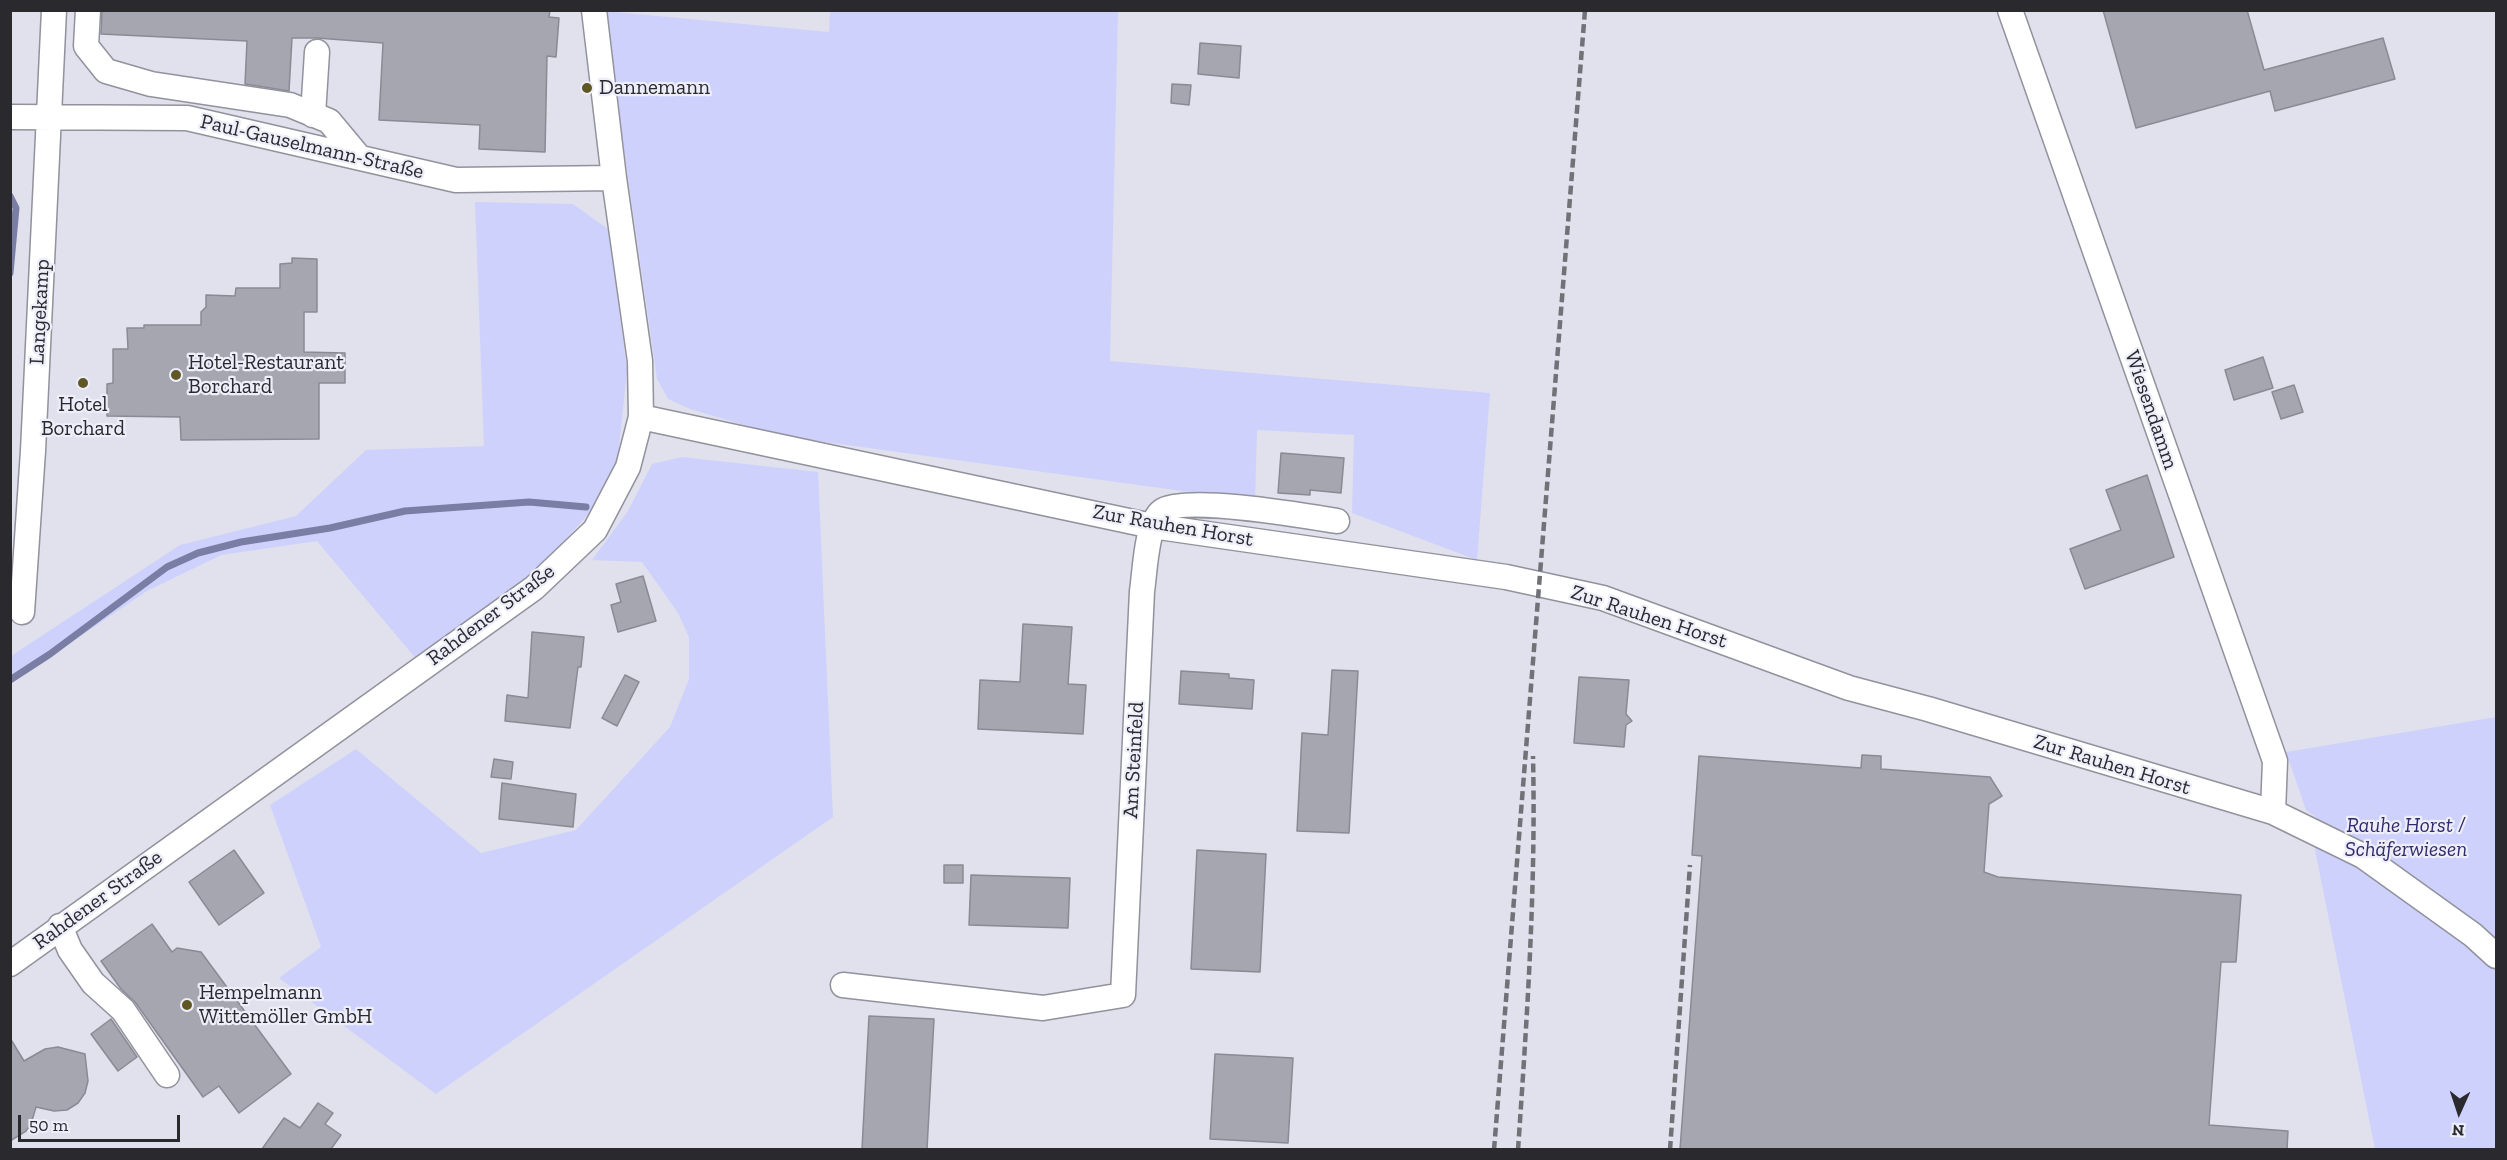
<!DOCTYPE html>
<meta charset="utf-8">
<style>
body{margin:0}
#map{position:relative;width:2507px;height:1160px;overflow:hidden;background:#e0e1ec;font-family:"Zilla Slab",serif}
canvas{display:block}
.frame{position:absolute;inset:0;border:12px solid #2a2a2e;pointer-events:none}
.north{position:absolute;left:2429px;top:1082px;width:60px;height:60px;-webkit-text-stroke:4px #edeef9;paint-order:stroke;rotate:183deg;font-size:16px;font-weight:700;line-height:24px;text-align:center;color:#2a2a2e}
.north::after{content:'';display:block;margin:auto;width:21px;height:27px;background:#2a2a2e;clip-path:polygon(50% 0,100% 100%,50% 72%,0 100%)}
.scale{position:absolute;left:18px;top:1115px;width:162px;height:27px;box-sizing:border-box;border:3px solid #2a2a2e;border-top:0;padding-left:8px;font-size:18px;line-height:21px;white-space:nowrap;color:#2a2a2e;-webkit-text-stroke:4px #edeef9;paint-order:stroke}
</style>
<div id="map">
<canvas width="2507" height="1160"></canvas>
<div class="frame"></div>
<div class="north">N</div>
<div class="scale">50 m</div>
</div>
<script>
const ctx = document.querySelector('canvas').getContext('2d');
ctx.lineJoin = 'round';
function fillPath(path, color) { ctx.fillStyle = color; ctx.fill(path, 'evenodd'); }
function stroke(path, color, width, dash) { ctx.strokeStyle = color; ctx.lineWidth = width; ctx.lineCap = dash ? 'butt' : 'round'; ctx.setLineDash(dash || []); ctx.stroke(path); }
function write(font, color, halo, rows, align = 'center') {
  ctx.font = font + ' "Zilla Slab",serif'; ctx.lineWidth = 4.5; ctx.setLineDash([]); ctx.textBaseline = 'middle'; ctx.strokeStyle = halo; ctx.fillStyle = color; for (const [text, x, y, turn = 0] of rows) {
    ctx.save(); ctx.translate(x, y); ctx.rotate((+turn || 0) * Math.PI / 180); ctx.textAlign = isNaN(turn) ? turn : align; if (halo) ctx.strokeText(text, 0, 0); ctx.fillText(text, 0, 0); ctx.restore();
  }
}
fillPath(new Path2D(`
 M 604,11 L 829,32 L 830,11 L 1118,11 L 1110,361 L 1490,393 L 1477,560 L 1352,513 L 1354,435 L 1257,430 L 1255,501 L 781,436 L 690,409 L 668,399 L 657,379 Z
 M 475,202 L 573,204 L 608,229 L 627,370 L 618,457 L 589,513 L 540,569 L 417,660 L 317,541 L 221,555 L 147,591 L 11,683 L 11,656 L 180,545 L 296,516 L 366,450 L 484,446 Z
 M 682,457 L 818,472 L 833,817 L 436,1094 L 279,978 L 321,947 L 270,805 L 356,749 L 481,853 L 576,830 L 670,727 L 689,679 L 689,637 L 678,613 L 642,562 L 592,560 L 628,511 L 652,464 Z
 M 2496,717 L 2496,1149 L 2375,1149 L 2315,850 L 2316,817 L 2306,810 L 2286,752 Z`), '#ced1fc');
stroke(new Path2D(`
 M 10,196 L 16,208 L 10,273
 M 10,680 L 50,654 L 167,567 L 198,553 L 241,542 L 330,528 L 405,511 L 529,502 L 586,507`), '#7a7da4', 7);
const building = new Path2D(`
 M 102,10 L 550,10 L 549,17 L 559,18 L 556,57 L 547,56 L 545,152 L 479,149 L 480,125 L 379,120 L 383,43 L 317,38 L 292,38 L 289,91 L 245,84 L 247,41 L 101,34 Z
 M 2103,10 L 2247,10 L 2264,70 L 2383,38 L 2395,79 L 2275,111 L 2270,91 L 2136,128 Z
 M 1200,43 L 1241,46 L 1239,78 L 1198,74 Z
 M 1172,84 L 1191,85 L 1189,105 L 1171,103 Z
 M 292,258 L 317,259 L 317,312 L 304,312 L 304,352 L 345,353 L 345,383 L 319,383 L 319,439 L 181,440 L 180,417 L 107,416 L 107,384 L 113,383 L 113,349 L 128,349 L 127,328 L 144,328 L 144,325 L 201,325 L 201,312 L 206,307 L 206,295 L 235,296 L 236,288 L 280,288 L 280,264 L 292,263 Z
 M 2263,357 L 2273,388 L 2234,400 L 2225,370 Z
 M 2294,385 L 2303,412 L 2281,419 L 2272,392 Z
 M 1281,453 L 1344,458 L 1341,493 L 1310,490 L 1310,495 L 1278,493 Z
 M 2147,475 L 2174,557 L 2085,589 L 2070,549 L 2121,530 L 2106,490 Z
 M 643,576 L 656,621 L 618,632 L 611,605 L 621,602 L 616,584 Z
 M 1023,624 L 1072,627 L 1068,684 L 1086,685 L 1083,734 L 978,729 L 980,680 L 1020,682 Z
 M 532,632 L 584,637 L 581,667 L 578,667 L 570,728 L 505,721 L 507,695 L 528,698 Z
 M 1332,670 L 1358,671 L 1349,833 L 1297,831 L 1302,733 L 1328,735 Z
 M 1181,671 L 1229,674 L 1229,678 L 1254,680 L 1252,709 L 1179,704 Z
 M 625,675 L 639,682 L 617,726 L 602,718 Z
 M 1579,677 L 1629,680 L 1626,714 L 1632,721 L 1626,725 L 1624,747 L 1574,743 Z
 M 1862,755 L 1881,756 L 1881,769 L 1990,777 L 2002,796 L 1989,804 L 1984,872 L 1998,877 L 2241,895 L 2236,962 L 2221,962 L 2209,1125 L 2288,1131 L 2287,1149 L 1680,1149 L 1702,856 L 1692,855 L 1699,756 L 1861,768 Z
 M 494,759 L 513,762 L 511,779 L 491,777 Z
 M 502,783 L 576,794 L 573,827 L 499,819 Z
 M 234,850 L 264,893 L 219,925 L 189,882 Z
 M 1197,850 L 1266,854 L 1260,972 L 1191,969 Z
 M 944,865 L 963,865 L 963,883 L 944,883 Z
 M 971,875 L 1070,878 L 1068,928 L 969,925 Z
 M 152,924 L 172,952 L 177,948 L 201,952 L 291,1074 L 239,1113 L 219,1086 L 203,1097 L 135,1002 L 121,989 L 101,961 Z
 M 869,1016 L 934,1019 L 927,1149 L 862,1149 Z
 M 111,1019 L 137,1057 L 118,1071 L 91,1034 Z
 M 10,1038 L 24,1061 L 45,1049 L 58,1047 L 85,1054 L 88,1081 L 85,1093 L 78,1103 L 67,1110 L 54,1111 L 36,1107 L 31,1124 L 26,1131 L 10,1141 Z
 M 1215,1054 L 1293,1058 L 1288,1143 L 1210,1139 Z
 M 318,1103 L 333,1113 L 325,1124 L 341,1135 L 331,1149 L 262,1149 L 284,1118 L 300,1128 Z`);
fillPath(building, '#a6a6b0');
stroke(building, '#8a8a94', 1.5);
const minor = new Path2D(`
 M 88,10 L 86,46 L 106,71 L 151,84 L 290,105 L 329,121 L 359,157
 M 2010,10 L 2275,761 L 2273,812
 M 313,115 L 317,52
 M 10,117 L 187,118 L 456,180 L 614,178
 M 641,417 L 1152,526 L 1506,577 L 1603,598 L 1849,688 L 1928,709 L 2273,812 L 2363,856 L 2473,935 L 2496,956
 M 22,612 L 33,451 L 54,10
 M 60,926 L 70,950 L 93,983 L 123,1010 L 167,1075
 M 10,964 L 534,588 L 595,530 L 628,467 L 641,417 L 640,361 L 614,178 L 594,10
 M 843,985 L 1043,1008 L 1123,995 L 1142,591 C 1145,572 1146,523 1162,511 C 1184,495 1306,516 1337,521`);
stroke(minor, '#91929c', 27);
stroke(minor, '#fff', 24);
stroke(new Path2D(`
 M 1494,1150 L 1585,10
 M 1518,1150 C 1527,1018 1536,888 1533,756
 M 1670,1150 L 1690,865`), '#717278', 4.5, [9, 4.5]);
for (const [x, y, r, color] of [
 [587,88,6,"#5f5824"],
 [176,375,6,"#5f5824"],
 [83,383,6,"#5f5824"],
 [187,1005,6,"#5f5824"]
]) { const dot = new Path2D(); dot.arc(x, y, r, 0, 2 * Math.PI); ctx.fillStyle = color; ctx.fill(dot); stroke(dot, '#edeef9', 2); }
write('21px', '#2a2a2e', '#edeef9', [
 ["Dannemann",599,88],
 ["Hotel-Restaurant",188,363],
 ["Borchard",188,387],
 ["Hotel",83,405,"center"],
 ["Borchard",83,429,"center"],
 ["Hempelmann",199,993],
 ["Wittemöller GmbH",199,1017]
], 'left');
write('21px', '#2a2a2e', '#edeef9', [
 ["Paul-Gauselmann-Straße",312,147,13],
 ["Langekamp",40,312,-87],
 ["Wiesendamm",2151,410,71],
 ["Zur Rauhen Horst",1173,526,10],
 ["Rahdener Straße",491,615,-37],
 ["Zur Rauhen Horst",1649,617,18],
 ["Am Steinfeld",1134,760,-87],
 ["Zur Rauhen Horst",2112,765,17],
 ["Rahdener Straße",98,900,-36]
]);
write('italic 21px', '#302b6c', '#edeef9', [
 ["Rauhe Horst /",2406,826],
 ["Schäferwiesen",2406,850]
]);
</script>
